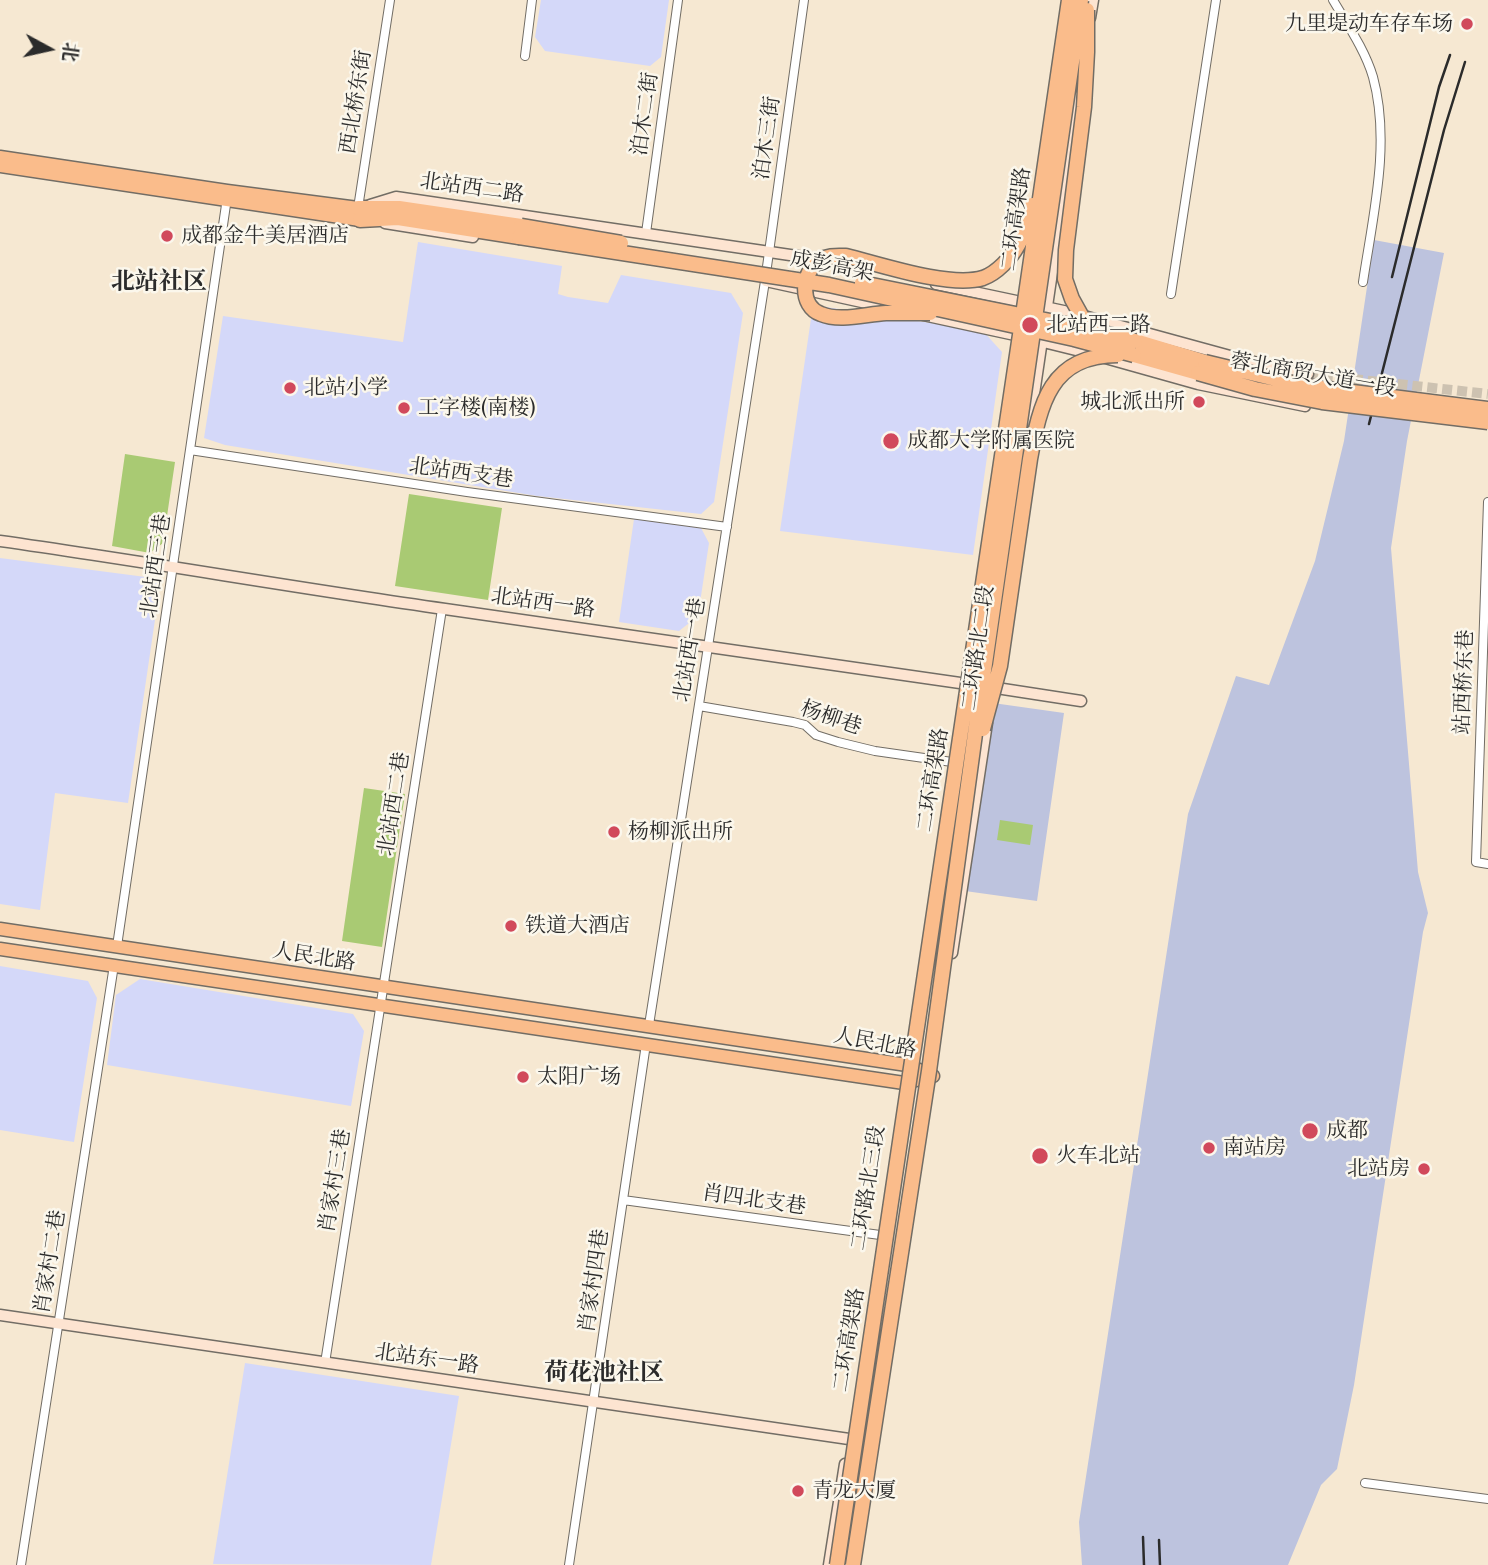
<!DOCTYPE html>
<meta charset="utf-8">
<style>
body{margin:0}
#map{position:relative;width:1488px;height:1565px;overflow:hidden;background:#f6e8d2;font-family:"Libre Caslon Text","Noto Serif SC",serif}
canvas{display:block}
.north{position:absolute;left:14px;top:14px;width:70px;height:70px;-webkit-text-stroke:5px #fbf7ec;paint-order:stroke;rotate:98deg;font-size:19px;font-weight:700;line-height:28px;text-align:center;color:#2b2b2b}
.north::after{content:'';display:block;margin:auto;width:24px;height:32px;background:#2b2b2b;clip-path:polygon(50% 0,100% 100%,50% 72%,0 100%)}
</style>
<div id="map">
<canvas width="1488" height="1565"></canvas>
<div class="north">北</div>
</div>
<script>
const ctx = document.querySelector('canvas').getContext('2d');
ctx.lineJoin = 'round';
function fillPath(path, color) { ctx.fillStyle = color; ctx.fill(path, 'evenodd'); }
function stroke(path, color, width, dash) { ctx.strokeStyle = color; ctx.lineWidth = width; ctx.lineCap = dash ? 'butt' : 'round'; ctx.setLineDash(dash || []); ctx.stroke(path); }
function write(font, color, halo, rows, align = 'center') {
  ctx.font = font + ' "Libre Caslon Text","Noto Serif SC",serif'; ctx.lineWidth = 5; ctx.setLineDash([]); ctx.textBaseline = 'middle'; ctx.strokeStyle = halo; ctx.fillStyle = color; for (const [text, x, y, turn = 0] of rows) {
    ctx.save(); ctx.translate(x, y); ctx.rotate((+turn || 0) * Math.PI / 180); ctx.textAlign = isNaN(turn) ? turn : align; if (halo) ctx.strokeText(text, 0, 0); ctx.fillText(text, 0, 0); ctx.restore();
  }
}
fillPath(new Path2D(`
 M 541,0 L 669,0 L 661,57 L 650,66 L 545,51 L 535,37 Z
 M 418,242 L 562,266 L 558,294 L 568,297 L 608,303 L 621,275 L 731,293 L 743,313 L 714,502 L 701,514 L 537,496 L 225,445 L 204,438 L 223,316 L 403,342 Z
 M 813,305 L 983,331 L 1002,352 L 973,555 L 780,531 Z
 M 634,519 L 701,528 L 709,543 L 698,616 L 679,631 L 619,622 Z
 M 0,558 L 161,579 L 128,803 L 55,793 L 40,910 L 0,904 Z
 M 0,966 L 88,981 L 97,998 L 74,1142 L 0,1130 Z
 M 140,979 L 353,1014 L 364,1031 L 351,1106 L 107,1065 L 116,995 Z
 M 245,1363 L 459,1396 L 431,1565 L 213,1564 Z`), '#d4d8f9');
fillPath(new Path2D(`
 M 1374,240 L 1444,253 L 1407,441 L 1391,548 L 1418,872 L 1428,913 L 1423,932 L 1354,1385 L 1337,1469 L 1321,1485 L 1288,1565 L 1082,1565 L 1079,1522 L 1188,814 L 1236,676 L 1269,685 L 1315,561 L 1344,441 Z
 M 993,703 L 1064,713 L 1037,901 L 965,891 Z`), '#bdc3de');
fillPath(new Path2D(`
 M 125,454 L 175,462 L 163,543 L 150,553 L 112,546 Z
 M 409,494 L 502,508 L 488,600 L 395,586 Z
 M 364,788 L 405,794 L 382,947 L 342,941 Z
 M 1000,820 L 1033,825 L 1030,845 L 997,840 Z`), '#a9ca73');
stroke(new Path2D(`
 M 1308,374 L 1488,394`), '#cdc2b1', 10, [10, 5]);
const street = new Path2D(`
 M 1333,0 C 1347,24 1365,50 1373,77 C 1391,143 1373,215 1363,282
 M 525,56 L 532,0
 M 358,208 L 390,0
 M 646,233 L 678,0
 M 1171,294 L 1216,0
 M 190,450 L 467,492 L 727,527
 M 1488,502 L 1476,862 L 1488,864
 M 699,706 L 793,722 L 805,725 L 816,735 L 838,742 L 875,751 L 952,762
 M 117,946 L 227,198
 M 649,1025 L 765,281 L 804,0
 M 623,1200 L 880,1235
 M 325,1363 L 442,609
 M 1365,1483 L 1488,1499
 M 21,1565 L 114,965
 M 569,1565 L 646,1044`);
const secondary = new Path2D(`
 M 1090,18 L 1093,0
 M 370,205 L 396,197 L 824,260
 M 385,223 L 473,237
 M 766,281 L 894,309
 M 936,284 L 1073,313 L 1241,359 L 1308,374
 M 923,315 L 1015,335 L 1084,352 L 1198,384 L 1305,406
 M 1026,448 L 1079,90
 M 0,541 C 149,562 296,588 445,609 C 621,634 797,659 974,685
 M 990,687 L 1081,701
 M 952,953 L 987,723
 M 0,1315 L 849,1439
 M 829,1565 L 845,1464`);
const primary = new Path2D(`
 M 0,157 L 227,191 L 358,208
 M 0,166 L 360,220
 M 0,929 L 907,1065 L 933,1076
 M 0,949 L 904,1083 L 933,1076`);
const highway = new Path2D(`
 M 358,208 L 399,208 L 521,226
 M 360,220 L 398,218 L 519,237
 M 1135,341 L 1205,362
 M 1134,355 L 1198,373`);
stroke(street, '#726d65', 10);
stroke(secondary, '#726d65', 13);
stroke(primary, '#726d65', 15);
stroke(highway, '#726d65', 17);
stroke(street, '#fff', 8);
stroke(secondary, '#fde4d1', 10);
stroke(primary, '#fabc8b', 12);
stroke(highway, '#fabc8b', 14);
stroke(new Path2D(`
 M 1392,277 L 1439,87 L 1450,55
 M 1369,424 L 1444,130 L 1465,62
 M 1143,1537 L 1144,1565
 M 1159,1540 L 1160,1565`), '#2b2b2b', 2.5);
const highwayBridge = new Path2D(`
 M 1087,10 L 1087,52 L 1084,107 L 1066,250 L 1065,279 L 1072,299 L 1082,317 L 1098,326
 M 521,226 L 621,243
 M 519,237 L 829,285 L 1074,339 L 1134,355
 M 862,283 L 1080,327 L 1135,341
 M 930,313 C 916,313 901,313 886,313 C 866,314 840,322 821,314 C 799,306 801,272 820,260 C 828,255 837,256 846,256 C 882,265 950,288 983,278 C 997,273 1011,258 1018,245 C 1025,233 1028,218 1032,205
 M 1205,362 L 1305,386 L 1488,409
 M 1198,373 L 1255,389 L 1322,402 L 1488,422
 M 983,729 L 1000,666 L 1030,459 C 1040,404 1050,355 1118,355
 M 837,1565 L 1024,308 L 1069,0
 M 853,1565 L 929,1071 L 977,719 L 1081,0`);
stroke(highwayBridge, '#726d65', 17, []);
stroke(highwayBridge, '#fabc8b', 14);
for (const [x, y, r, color] of [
 [1467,24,7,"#d1495b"],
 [167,236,7,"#d1495b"],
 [1030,325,9,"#d1495b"],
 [290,388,7,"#d1495b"],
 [1199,402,7,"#d1495b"],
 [404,408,7,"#d1495b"],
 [891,441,9,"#d1495b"],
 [614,832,7,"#d1495b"],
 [511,926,7,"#d1495b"],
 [523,1077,7,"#d1495b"],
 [1310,1131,9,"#d1495b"],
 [1209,1148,7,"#d1495b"],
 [1040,1156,9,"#d1495b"],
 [1424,1169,7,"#d1495b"],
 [798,1491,7,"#d1495b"]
]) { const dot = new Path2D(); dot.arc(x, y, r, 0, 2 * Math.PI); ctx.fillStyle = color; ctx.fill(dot); stroke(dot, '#fbf7ec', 2.5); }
write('21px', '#2b2b2b', '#fbf7ec', [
 ["九里堤动车存车场",1453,24,"right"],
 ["成都金牛美居酒店",181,236],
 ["北站西二路",1046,325],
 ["北站小学",304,388],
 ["城北派出所",1185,402,"right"],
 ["工字楼(南楼)",418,408],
 ["成都大学附属医院",907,441],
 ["杨柳派出所",628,832],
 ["铁道大酒店",525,926],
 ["太阳广场",537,1077],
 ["成都",1326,1131],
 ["南站房",1223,1148],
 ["火车北站",1056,1156],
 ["北站房",1410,1169,"right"],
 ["青龙大厦",812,1491]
], 'left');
write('21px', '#2b2b2b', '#fbf7ec', [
 ["西北桥东街",356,102,-81],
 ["泊木二街",645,114,-82],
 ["泊木三街",767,138,-82],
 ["北站西二路",472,188,8],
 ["二环高架路",1016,219,-82],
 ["成彭高架",832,266,11],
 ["蓉北商贸大道一段",1313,375,10],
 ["北站西支巷",461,473,8],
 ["北站西三巷",156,566,-82],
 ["北站西一路",543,603,8],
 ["二环路北二段",978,648,-82],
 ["北站西一巷",690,650,-81],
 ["站西桥东巷",1464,682,-88],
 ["杨柳巷",831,718,19],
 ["二环高架路",933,780,-81],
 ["北站西二巷",394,804,-81],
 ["人民北路",314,957,9],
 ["人民北路",875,1043,11],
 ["肖家村三巷",335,1181,-81],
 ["二环路北三段",868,1188,-81],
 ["肖四北支巷",754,1200,8],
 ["肖家村二巷",50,1262,-81],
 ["肖家村四巷",594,1281,-82],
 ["二环高架路",849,1340,-81],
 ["北站东一路",427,1359,8]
]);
write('bold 24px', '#2b2b2b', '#fbf7ec', [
 ["北站社区",159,282],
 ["荷花池社区",604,1373]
]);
</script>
